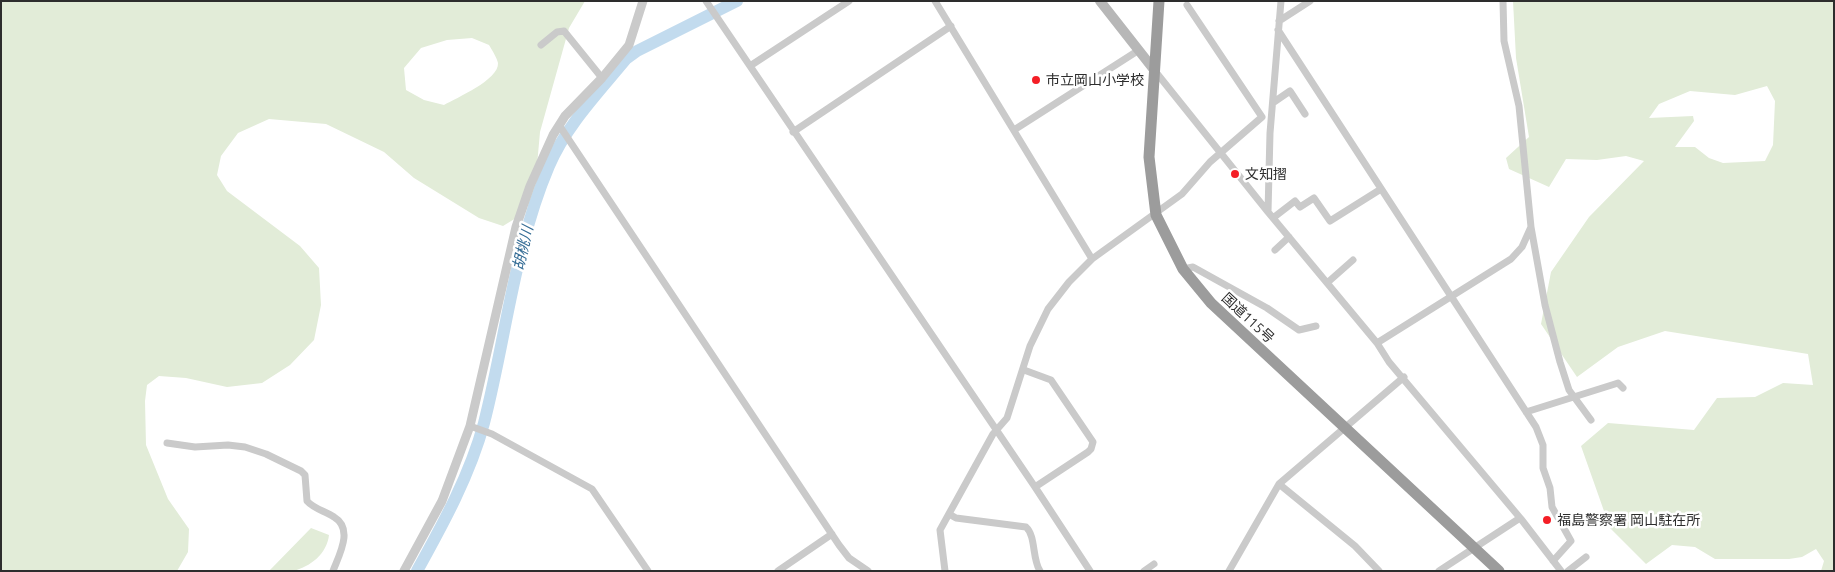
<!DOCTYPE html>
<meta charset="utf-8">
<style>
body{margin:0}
#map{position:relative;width:1835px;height:572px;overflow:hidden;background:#fff;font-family:Ubuntu,sans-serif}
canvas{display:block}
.frame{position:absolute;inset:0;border:2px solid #2d2d2d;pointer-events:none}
</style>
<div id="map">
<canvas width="1835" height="572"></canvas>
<div class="frame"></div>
</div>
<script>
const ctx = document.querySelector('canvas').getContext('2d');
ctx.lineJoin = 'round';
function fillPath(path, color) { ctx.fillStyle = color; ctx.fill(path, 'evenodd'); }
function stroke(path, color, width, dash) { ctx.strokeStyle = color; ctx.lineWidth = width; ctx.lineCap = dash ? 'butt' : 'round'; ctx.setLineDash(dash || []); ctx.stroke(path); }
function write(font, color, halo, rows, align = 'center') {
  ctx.font = font + ' Ubuntu,"Noto Sans JP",sans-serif'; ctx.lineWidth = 5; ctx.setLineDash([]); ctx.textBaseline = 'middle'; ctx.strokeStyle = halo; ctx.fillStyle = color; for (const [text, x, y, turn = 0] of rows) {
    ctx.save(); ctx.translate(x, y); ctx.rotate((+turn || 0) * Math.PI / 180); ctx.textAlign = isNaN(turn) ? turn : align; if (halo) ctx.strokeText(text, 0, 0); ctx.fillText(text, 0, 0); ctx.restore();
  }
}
fillPath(new Path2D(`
 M 1,1 L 585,1 L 569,28 L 540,132 L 534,199 L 516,218 L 503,226 L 479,218 L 414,178 L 384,152 L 326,124 L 269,119 L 238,133 L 221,156 L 217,175 L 227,191 L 300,246 L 319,268 L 321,305 L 314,340 L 290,365 L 262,383 L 227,387 L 186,378 L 159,376 L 147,385 L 145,401 L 146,445 L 168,499 L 189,529 L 188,552 L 177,571 L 1,571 ZM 472,38 L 489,45 C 492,50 497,58 498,63 C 499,80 456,98 444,105 L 424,100 L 406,90 L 404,68 L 421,48 L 447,40 Z
 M 1513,1 L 1834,1 L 1834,571 L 1821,571 L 1824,561 L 1816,549 L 1802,557 L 1789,559 L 1715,559 L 1695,547 L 1672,545 L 1646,564 L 1610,528 L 1581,446 L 1608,423 L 1694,430 L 1717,398 L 1755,397 L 1783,383 L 1813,385 L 1808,354 L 1665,331 L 1618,347 L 1577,377 L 1541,324 L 1551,272 L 1589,217 L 1644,161 L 1626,156 L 1597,160 L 1566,159 L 1549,187 L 1509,169 L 1506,158 L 1529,137 L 1516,58 ZM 1767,86 L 1775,101 L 1773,145 L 1765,161 L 1723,163 L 1709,158 L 1695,147 L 1675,147 L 1694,121 L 1693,116 L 1649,118 L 1659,104 L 1690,91 L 1735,95 Z
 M 311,528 L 329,535 C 327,554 310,567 293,571 C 286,572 276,571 269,571 Z`), '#e2ecd8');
stroke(new Path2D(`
 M 417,571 C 443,524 470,475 484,423 C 506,338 514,248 549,166 C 566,126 598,93 626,59 L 637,51 L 737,1`), '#c2dbee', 12);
stroke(new Path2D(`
 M 706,1 L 1035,487
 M 935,1 L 1092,259
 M 1281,1 L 1270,133 L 1268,212 L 1377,343 L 1389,362 L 1521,519 L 1561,571
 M 1279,21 L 1310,1
 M 1278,30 L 1536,427 L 1543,445 L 1543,468 L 1550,488 L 1552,507 L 1571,541 L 1553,561
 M 541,45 L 557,32 L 564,31 L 602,78
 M 750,66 L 849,1
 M 1155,71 L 1268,212
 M 1274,102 L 1290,91 L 1305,114
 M 559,125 L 839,545 L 849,558 L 868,571
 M 1014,130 L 1139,50
 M 793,132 L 951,26
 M 1273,218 L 1295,201 L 1300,207 L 1314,198 L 1330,221 L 1381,189
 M 1531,227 L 1545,305 L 1560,362 L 1569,390 L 1591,420
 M 1275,250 L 1289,237
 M 1183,269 L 1193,267 L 1267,308 L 1299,330 L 1316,326
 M 1327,283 L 1353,260
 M 1377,343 L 1511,259 L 1522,247 L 1531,227 L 1519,106 L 1504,41 L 1503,1
 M 1024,370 L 1051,380 L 1093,442 L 1091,449 L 1088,452 L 1035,487 L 1090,571
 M 1526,412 L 1615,384 L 1618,383 L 1623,388
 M 470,426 L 492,434 L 592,489 L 648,571
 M 167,443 L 195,447 L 228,445 L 245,447 L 266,454 L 301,471 L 305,475 L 307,501 C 314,509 325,511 334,517 C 354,529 339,555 333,571
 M 1279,484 L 1355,546 L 1379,571
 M 949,514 L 956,518 L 1026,527 C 1036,536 1032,559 1040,571
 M 778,571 L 832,534
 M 945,571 L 940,530 L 993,434 L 1007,418 L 1030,346 L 1048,309 L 1069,282 L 1092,259 L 1182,194 L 1210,162 L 1262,117 L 1187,5
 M 1144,571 L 1154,564
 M 1229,571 L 1279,484 L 1404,377
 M 1439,571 L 1520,518
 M 1568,571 L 1586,557`), '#cacaca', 7);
stroke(new Path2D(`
 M 404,571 L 442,501 L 470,426 L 516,227 L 530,186 L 553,135 L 565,116 L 602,78 L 629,45 L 643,1`), '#cacaca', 9);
stroke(new Path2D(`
 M 1100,1 L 1155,71`), '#b7b7b7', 10);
stroke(new Path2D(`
 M 1159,1 L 1149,157 L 1156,215 L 1183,269 L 1211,303 L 1499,571`), '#9c9c9c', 11);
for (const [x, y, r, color] of [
 [1036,80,5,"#f41e26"],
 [1235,174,5,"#f41e26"],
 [1547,520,5,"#f41e26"]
]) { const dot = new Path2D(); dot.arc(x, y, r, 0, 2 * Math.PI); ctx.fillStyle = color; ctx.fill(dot); stroke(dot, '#fff', 2); }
write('14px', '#2d2d2d', '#fff', [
 ["市立岡山小学校",1046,80],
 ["文知摺",1245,174],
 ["福島警察署 岡山駐在所",1557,520]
], 'left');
write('14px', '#2d2d2d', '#fff', [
 ["国道115号",1248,318,43]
]);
write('italic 15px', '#346c95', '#fff', [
 ["胡桃川",523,248,-77]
]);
</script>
